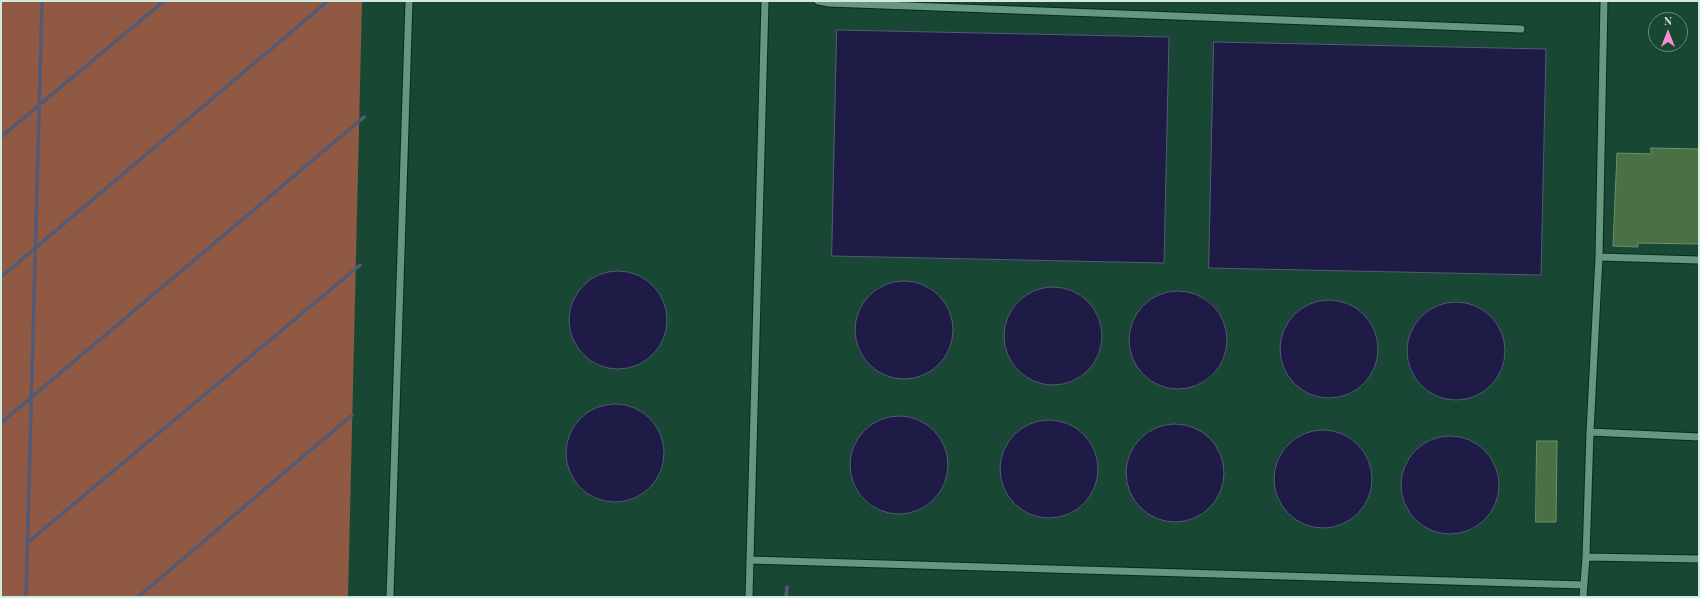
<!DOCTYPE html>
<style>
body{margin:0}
#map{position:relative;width:1700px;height:598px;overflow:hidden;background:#184834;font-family:"Playfair Display",serif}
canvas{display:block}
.frame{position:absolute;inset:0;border:2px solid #d1eadd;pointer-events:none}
.north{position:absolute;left:1648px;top:12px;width:40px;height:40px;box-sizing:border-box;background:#184834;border:1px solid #628978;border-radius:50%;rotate:0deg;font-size:11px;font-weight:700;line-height:16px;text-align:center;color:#d1eadd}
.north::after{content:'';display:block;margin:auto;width:14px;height:18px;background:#f690d1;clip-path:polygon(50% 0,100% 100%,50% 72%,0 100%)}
</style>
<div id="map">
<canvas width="1700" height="598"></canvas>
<div class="frame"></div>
<div class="north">N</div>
</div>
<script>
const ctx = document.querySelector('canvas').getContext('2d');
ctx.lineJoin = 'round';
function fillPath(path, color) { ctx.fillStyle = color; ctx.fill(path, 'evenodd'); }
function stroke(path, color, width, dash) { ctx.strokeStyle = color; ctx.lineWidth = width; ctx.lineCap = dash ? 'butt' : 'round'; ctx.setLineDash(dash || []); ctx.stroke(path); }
fillPath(new Path2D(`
 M 1,1 L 362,1 L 348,597 L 7,597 L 1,595 Z`), '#905943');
const water = new Path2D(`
 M 837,30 L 1169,37 L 1164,263 L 832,256 Z
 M 1214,42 L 1546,49 L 1541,275 L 1209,268 Z
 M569 320a49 49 0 1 1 98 0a49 49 0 1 1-98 0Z
 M855 330a49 49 0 1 1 98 0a49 49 0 1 1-98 0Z
 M1004 336a49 49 0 1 1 98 0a49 49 0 1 1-98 0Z
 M1129 340a49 49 0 1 1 98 0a49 49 0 1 1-98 0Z
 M1280 349a49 49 0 1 1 98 0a49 49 0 1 1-98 0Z
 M1407 351a49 49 0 1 1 98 0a49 49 0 1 1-98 0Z
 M566 453a49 49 0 1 1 98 0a49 49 0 1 1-98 0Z
 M850 465a49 49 0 1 1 98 0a49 49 0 1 1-98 0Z
 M1000 469a49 49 0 1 1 98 0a49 49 0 1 1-98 0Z
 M1126 473a49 49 0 1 1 98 0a49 49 0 1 1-98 0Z
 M1274 479a49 49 0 1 1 98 0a49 49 0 1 1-98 0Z
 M1401 485a49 49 0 1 1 98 0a49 49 0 1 1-98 0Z`);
fillPath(water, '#1e1b47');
stroke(water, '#545974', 1);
stroke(new Path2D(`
 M 1,137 L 164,1
 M 1,277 L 328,1
 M 1,423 L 364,117
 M 27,543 L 360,265
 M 26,597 L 42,1
 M 138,597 L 352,415
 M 786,597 L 787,587`), '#545974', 3.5);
const building = new Path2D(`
 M 1651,148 L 1699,149 L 1699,244 L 1638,243 L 1638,247 L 1613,246 L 1617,153 L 1651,154 Z
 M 1537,441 L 1557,441 L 1556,522 L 1536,522 Z`);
fillPath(building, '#497145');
stroke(building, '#70906c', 1);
const service = new Path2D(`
 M 818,1 L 829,3 L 1521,29
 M 1599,257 L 1699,260
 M 1590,432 L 1699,437
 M 1586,557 L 1699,559
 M 750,560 L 1584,585
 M 390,597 L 409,1
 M 749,597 L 765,1
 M 1583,597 L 1586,557 L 1590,432 L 1599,257 L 1604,1`);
stroke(service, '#062c1d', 9);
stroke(service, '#67977f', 7);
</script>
